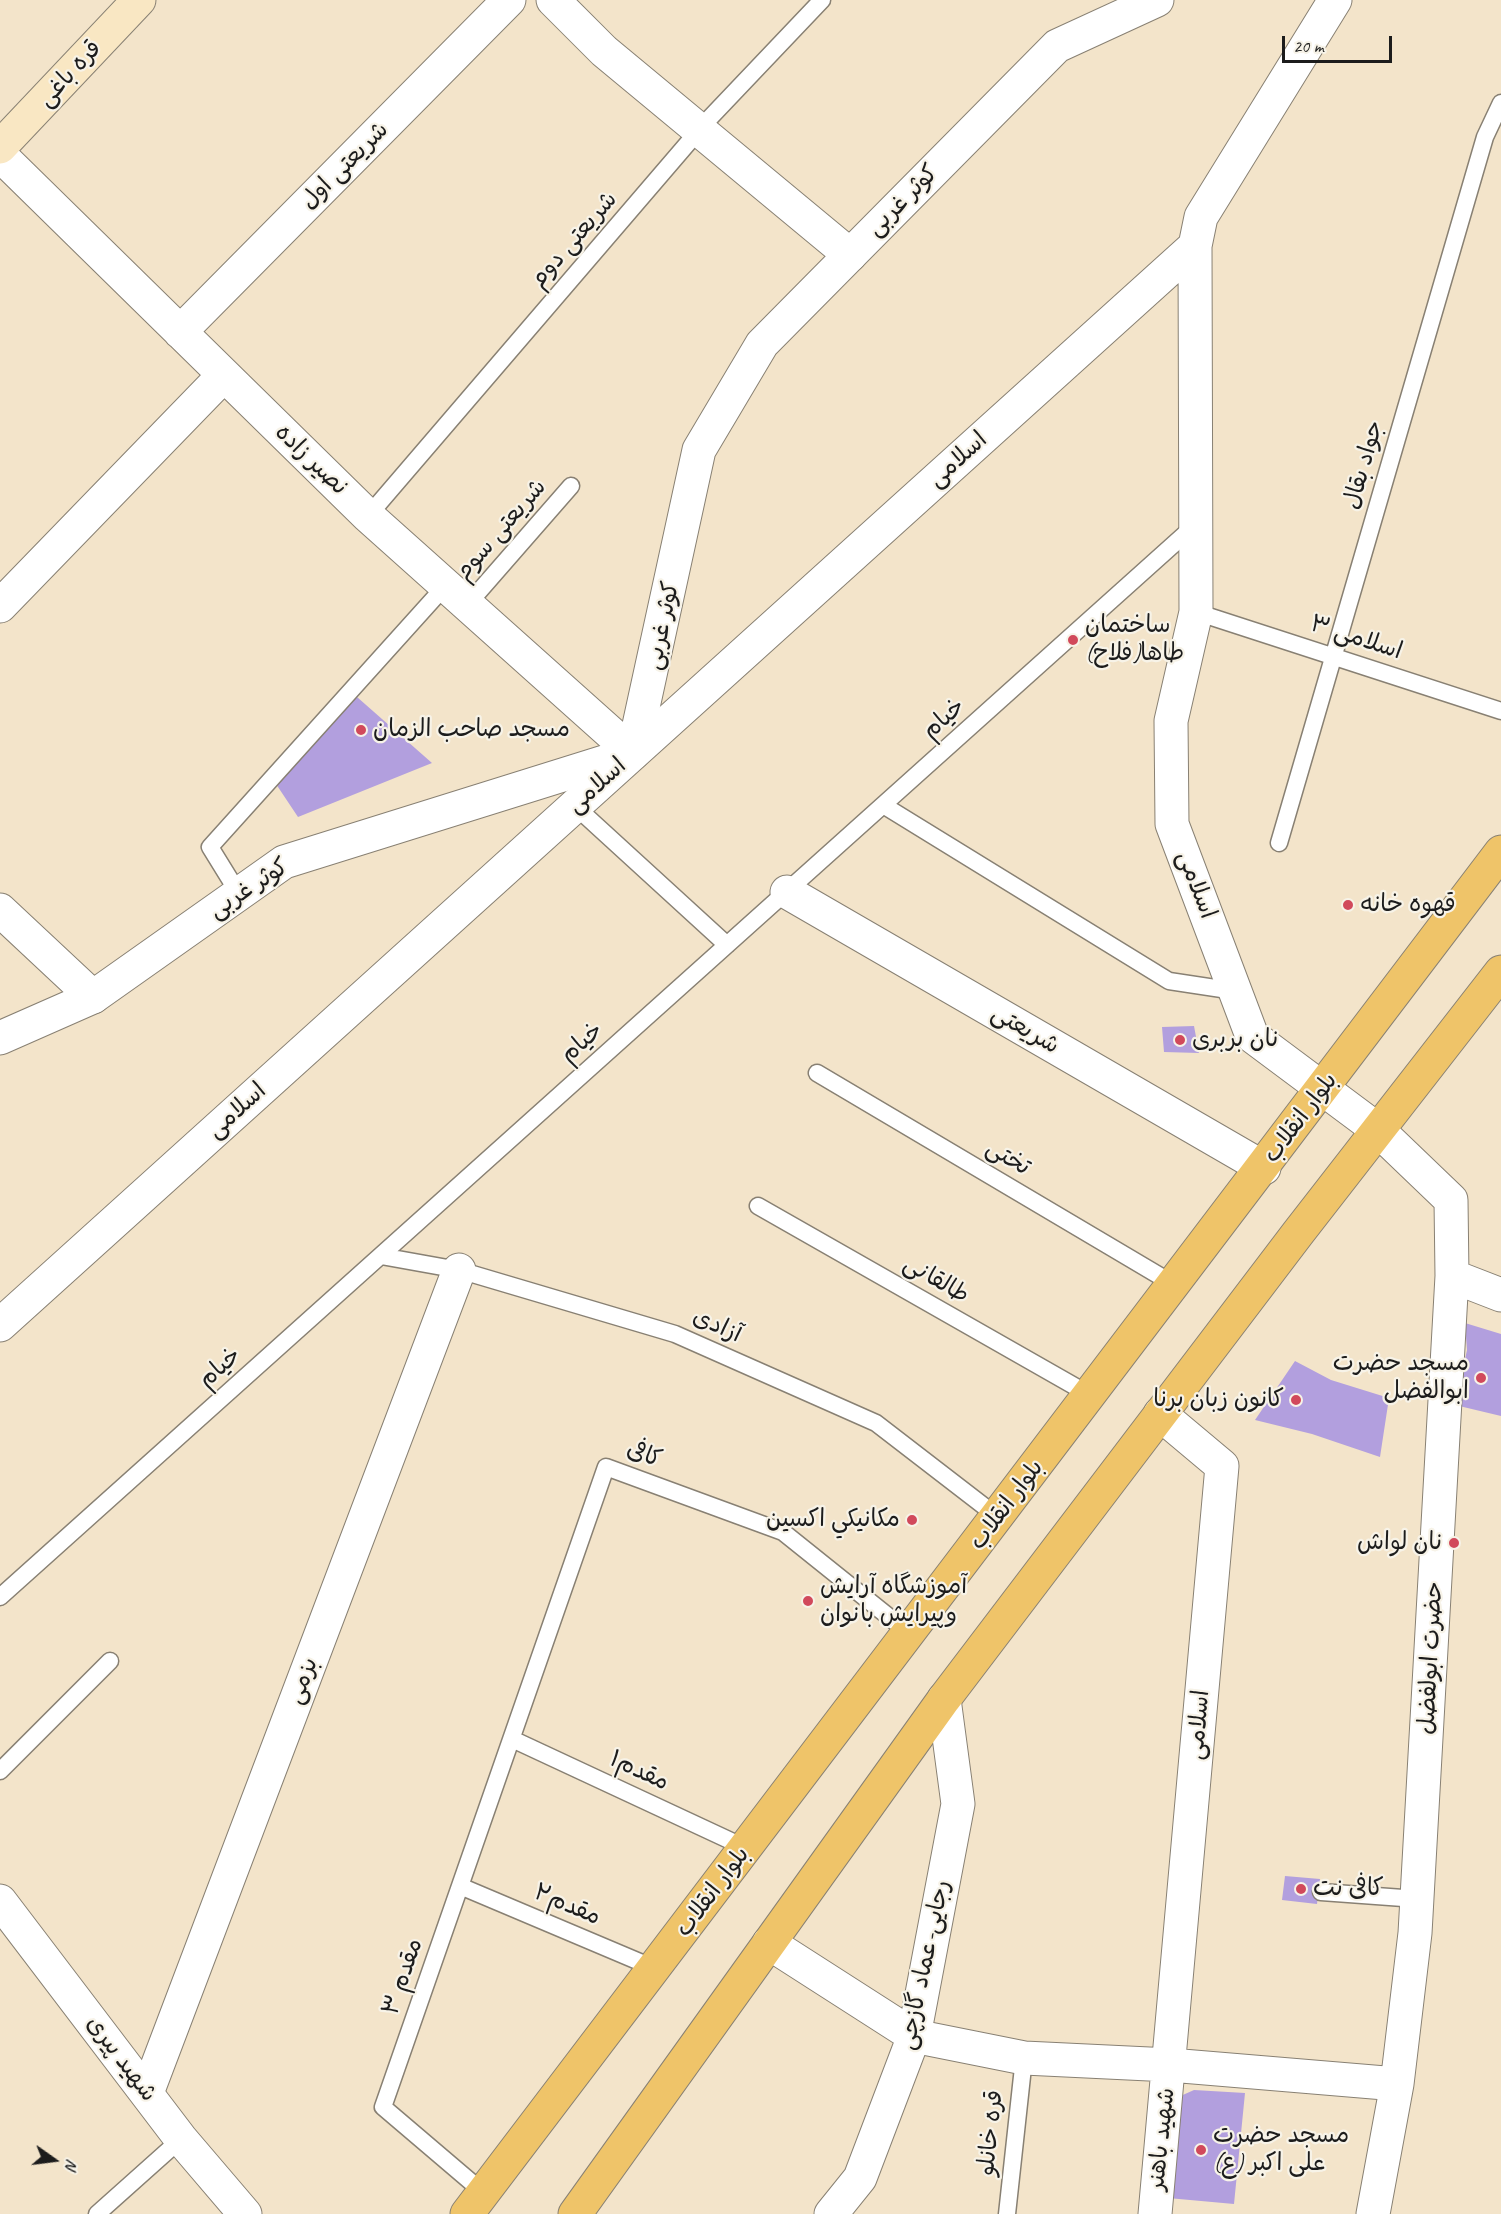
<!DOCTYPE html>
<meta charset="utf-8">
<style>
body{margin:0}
#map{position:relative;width:1501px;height:2214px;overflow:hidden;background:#f3e4ca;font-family:Caveat,sans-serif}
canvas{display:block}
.north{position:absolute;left:24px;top:2130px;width:60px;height:60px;-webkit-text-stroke:4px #f7f3e8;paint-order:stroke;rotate:104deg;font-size:16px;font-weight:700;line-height:24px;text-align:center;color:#1c1c1c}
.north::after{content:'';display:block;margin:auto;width:21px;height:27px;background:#1c1c1c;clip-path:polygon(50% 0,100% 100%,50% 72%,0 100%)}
.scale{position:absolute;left:1282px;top:36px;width:110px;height:27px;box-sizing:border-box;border:3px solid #1c1c1c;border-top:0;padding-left:8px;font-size:18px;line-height:21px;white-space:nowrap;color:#1c1c1c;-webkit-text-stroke:4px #f7f3e8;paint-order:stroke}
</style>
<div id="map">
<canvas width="1501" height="2214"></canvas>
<div class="north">N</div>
<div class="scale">20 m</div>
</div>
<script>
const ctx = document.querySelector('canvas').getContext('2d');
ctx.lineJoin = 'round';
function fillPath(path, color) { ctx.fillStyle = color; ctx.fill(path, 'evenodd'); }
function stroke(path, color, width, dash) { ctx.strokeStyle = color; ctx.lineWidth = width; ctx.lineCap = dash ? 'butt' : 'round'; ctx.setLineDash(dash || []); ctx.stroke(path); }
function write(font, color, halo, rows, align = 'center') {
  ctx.font = font + ' Caveat,"Playpen Sans Arabic",sans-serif'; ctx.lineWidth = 4.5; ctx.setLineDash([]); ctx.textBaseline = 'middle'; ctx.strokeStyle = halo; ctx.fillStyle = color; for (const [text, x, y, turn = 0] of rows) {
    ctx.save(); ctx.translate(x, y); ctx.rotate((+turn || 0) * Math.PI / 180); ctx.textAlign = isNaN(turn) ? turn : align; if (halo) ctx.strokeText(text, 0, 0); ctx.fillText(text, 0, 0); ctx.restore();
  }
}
fillPath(new Path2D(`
 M 357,697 L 432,763 L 298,817 L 276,784 Z
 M 1194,1026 L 1199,1053 L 1164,1052 L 1162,1027 Z
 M 1465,1323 L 1501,1334 L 1501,1416 L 1455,1405 L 1467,1350 Z
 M 1295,1361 L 1331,1380 L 1389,1398 L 1380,1457 L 1312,1434 L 1255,1420 Z
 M 1285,1876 L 1320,1879 L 1317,1904 L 1282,1900 Z
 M 1194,2090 L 1245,2093 L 1234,2204 L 1157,2197 L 1167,2102 Z`), '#b29fde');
const service = new Path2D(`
 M 368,516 L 706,122 L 822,0
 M 468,604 L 571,486
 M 1196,612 L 1501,711
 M 883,805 L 1169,981 L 1235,991
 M 575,806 L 727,945
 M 1279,843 L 1485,137 L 1501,103
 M 239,894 L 210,847 L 446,585
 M 817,1073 L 1175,1285
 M 758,1206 L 1090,1395
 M 381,1256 L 459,1270 L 675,1334 L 876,1423 L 998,1517
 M 0,1597 L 1194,526
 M 512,1739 L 746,1848
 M 0,1771 L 110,1661
 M 460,1886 L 654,1968
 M 1321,1892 L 1417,1899
 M 484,2193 L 383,2107 L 606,1467 L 783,1532 L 909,1633
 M 97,2214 L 181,2139
 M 1007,2214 L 1024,2058`);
const minor = new Path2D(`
 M 553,0 L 604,51 L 850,255
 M 1335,0 L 1201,217 L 1195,246 L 1196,612 L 1171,721 L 1172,824 L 1252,1036 L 1378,1130 L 1451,1200 L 1452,1276 L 1415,1933 L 1397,2084 L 1373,2214
 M 0,155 L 368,516 L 633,753
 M 180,332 L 509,0
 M 0,606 L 224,375
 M 787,892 L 1264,1168
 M 0,910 L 93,997
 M 1452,1276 L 1501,1295
 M 0,1325 L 1195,246
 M 769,1943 L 914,2036 L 1024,2058 L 1170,2065 L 1397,2084
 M 147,2093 L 459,1270
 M 831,2214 L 860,2178 L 914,2036 L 958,1804 L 944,1699
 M 1155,2214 L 1222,1466 L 1160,1414`);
const tertiary = new Path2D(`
 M 0,1038 L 93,997 L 284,862 L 633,753 L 699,450 L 762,344 L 1057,46 L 1157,0
 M 0,1901 L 181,2139 L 245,2214`);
const secondary = new Path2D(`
 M 0,147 L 139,0`);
const primary = new Path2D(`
 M 467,2214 L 1501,852
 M 575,2214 L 944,1699 L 1298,1233 L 1501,972`);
stroke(service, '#888073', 19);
stroke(minor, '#888073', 35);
stroke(tertiary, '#888073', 35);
stroke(secondary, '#888073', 35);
stroke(primary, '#888073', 35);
stroke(service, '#fff', 16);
stroke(minor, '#fff', 33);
stroke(tertiary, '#fff', 33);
stroke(secondary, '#f9e7c3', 33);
stroke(primary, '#efc469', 33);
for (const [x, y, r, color] of [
 [1073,640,6,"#d1495b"],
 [361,730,6,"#d1495b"],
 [1348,905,6,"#d1495b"],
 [1180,1040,6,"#d1495b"],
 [1481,1378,6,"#d1495b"],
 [1296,1400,6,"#d1495b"],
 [912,1520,6,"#d1495b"],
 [1454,1543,6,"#d1495b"],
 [808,1601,6,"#d1495b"],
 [1301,1889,6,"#d1495b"],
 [1201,2150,6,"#d1495b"]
]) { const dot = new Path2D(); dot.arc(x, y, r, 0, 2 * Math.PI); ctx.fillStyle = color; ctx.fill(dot); stroke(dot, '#f7f3e8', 2); }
write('24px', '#1c1c1c', '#f7f3e8', [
 ["قره باغی",70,74,-47],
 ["شریعتی اول",345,166,-45],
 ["کوثر غربی",903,201,-45],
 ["شریعتی دوم",574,240,-49],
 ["نصیر زاده",311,460,44],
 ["اسلامی",958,460,-42],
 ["جواد بقال",1364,465,-74],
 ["شریعتی سوم",501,530,-49],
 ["کوثر غربی",663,626,-78],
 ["اسلامی ۳",1356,638,18],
 ["خیام",944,719,-42],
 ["اسلامی",597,786,-42],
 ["اسلامی",1196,885,69],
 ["کوثر غربی",249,889,-33],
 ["شریعتی",1025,1030,30],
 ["خیام",582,1043,-42],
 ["اسلامی",237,1111,-42],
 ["بلوار انقلاب",1301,1118,-53],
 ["تختی",1008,1158,31],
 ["طالقانی",936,1280,30],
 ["آزادی",717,1326,24],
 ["خیام",220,1368,-42],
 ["کافی",644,1455,20],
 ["بلوار انقلاب",1007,1505,-53],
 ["حضرت ابولفضل",1431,1658,-87],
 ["بزمی",303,1681,-69],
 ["اسلامی",1199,1725,-85],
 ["مقدم۱",639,1771,25],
 ["بلوار انقلاب",713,1892,-53],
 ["مقدم۲",567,1905,23],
 ["رجایی-عماد گازچی",925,1965,-78],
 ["مقدم ۳",403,1977,-71],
 ["شهید پیری",121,2059,53],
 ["قره خانلو",991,2133,-84],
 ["شهید باهنر",1162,2139,-84]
]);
write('24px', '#1c1c1c', '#f7f3e8', [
 ["ساختمان",1085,626],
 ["طاها(فلاح)",1085,654],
 ["مسجد صاحب الزمان",373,730],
 ["قهوه خانه",1360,905],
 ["نان بربری",1192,1040],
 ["مسجد حضرت",1469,1364,"right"],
 ["ابوالفضل",1469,1392,"right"],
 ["کانون زبان برنا",1284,1400,"right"],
 ["مكانيكي اكسين",900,1520,"right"],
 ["نان لواش",1442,1543,"right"],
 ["آموزشگاه آرایش",820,1587],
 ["وپیرایش بانوان",820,1615],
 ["کافی نت",1313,1889],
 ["مسجد حضرت",1213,2136],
 ["علی اکبر (ع)",1213,2164]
], 'left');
</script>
